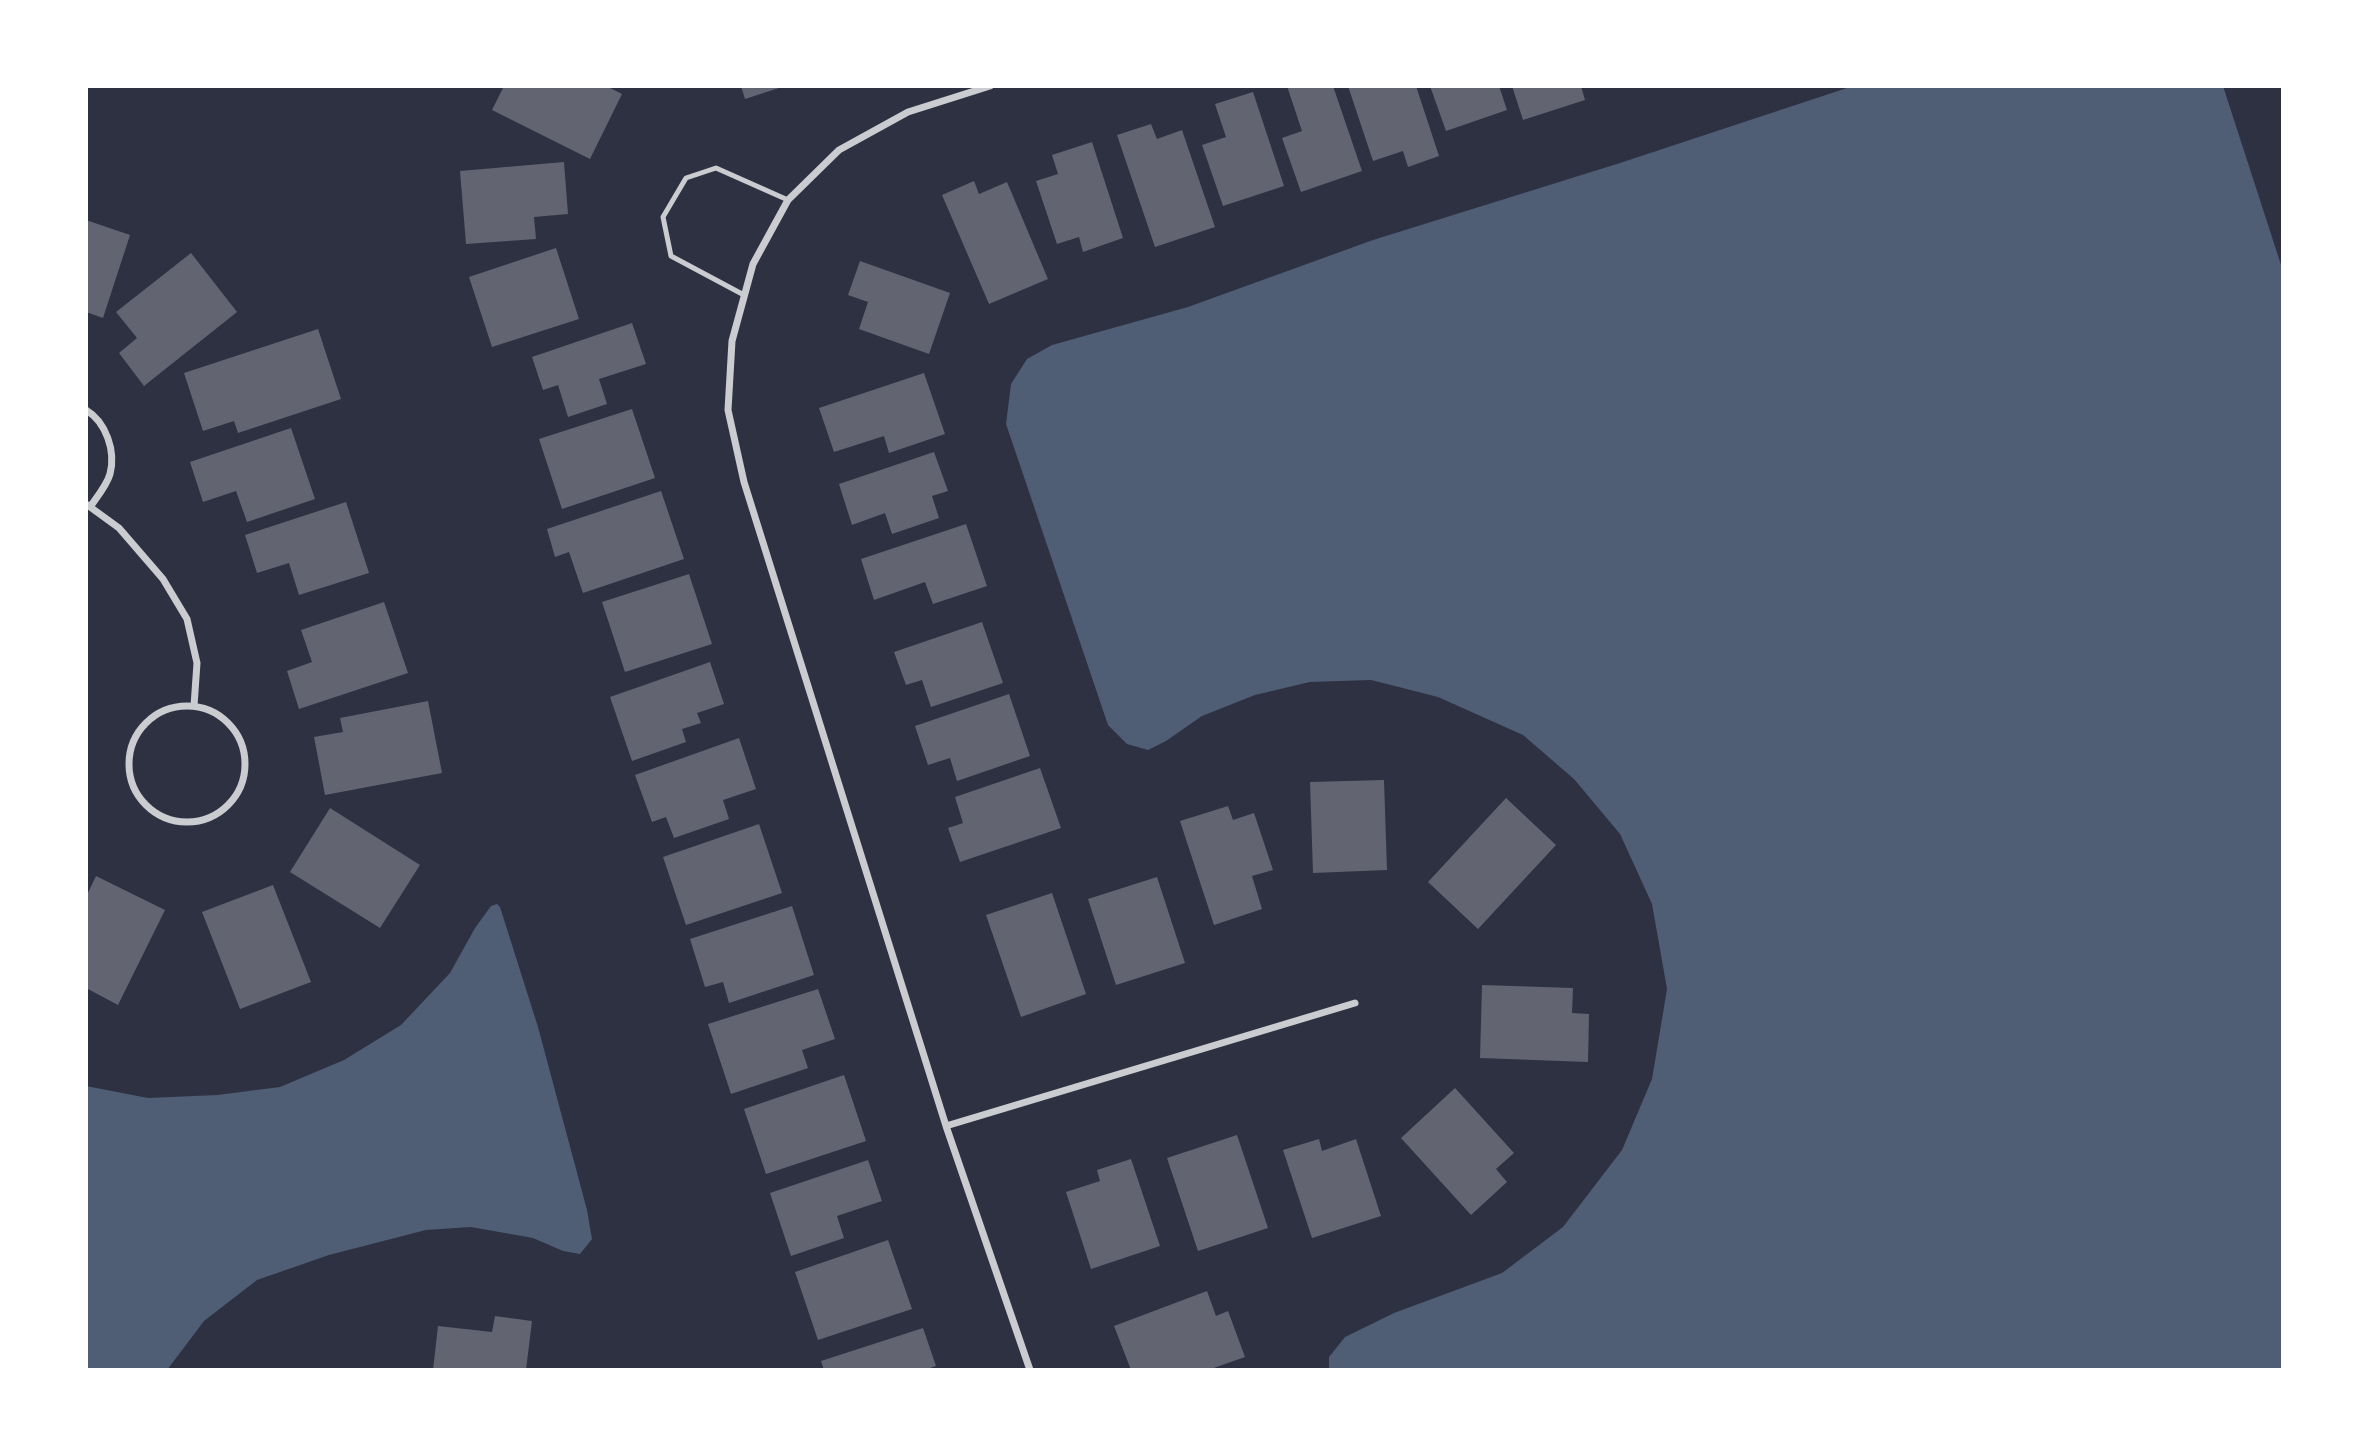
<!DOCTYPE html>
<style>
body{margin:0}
#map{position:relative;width:2369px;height:1456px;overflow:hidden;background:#2d3142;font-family:"PT Sans",sans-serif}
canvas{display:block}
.frame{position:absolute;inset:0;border:88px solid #fff;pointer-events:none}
</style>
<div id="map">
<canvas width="2369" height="1456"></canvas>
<div class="frame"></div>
</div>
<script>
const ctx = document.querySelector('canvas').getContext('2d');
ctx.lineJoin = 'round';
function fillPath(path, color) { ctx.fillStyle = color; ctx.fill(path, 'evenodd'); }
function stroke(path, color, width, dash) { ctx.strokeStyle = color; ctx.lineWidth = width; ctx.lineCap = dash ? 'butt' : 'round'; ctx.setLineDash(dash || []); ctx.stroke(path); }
fillPath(new Path2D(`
 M 1853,86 L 2223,86 L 2283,271 L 2283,1370 L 1329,1370 L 1329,1357 L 1345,1337 L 1394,1313 L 1502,1273 L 1563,1227 L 1622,1150 L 1652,1079 L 1667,989 L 1652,904 L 1620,834 L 1574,779 L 1523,735 L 1438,697 L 1371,680 L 1310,682 L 1255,695 L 1202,716 L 1166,741 L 1148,750 L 1127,744 L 1108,725 L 1006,424 L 1011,384 L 1027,359 L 1052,345 L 1188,307 L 1373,240 L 1620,163 Z
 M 497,904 L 500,907 L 538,1027 L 587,1210 L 592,1239 L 580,1254 L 563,1251 L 533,1238 L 471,1227 L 426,1230 L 329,1255 L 257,1280 L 204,1321 L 167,1370 L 86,1370 L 86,1086 L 148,1098 L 217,1095 L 280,1087 L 344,1060 L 401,1025 L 450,973 L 475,928 L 491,906 Z`), '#4f5d75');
fillPath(new Path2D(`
 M 504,86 L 606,86 L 622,94 L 590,159 L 492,110 Z
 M 741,86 L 785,86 L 745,99 Z
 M 1287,86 L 1333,86 L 1362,171 L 1301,192 L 1282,138 L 1302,131 Z
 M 1348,86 L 1416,86 L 1439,156 L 1408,167 L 1403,151 L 1373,161 Z
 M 1430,86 L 1499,86 L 1507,110 L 1446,131 Z
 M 1512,86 L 1581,86 L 1585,100 L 1523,120 Z
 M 1253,92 L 1284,186 L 1223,206 L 1202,145 L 1226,137 L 1215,104 Z
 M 1151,124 L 1157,139 L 1182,130 L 1215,227 L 1155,247 L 1117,135 Z
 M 1092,142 L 1123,238 L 1083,252 L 1079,237 L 1057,244 L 1036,181 L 1058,174 L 1052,155 Z
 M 564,162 L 568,214 L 534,217 L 536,239 L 466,244 L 460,171 Z
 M 974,181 L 979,194 L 1007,182 L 1048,279 L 989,304 L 942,195 Z
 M 86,220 L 130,235 L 103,318 L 86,312 Z
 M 556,248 L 579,319 L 492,347 L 469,277 Z
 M 191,253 L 237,312 L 144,386 L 119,353 L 137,338 L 116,312 Z
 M 860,261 L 950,293 L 929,354 L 859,329 L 868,302 L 848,295 Z
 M 632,323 L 646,364 L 599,379 L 607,404 L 568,417 L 558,385 L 543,390 L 532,357 Z
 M 318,329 L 341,399 L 238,433 L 234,421 L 203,431 L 184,373 Z
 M 924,373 L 945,434 L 889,453 L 884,436 L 834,452 L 819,408 Z
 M 632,409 L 655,478 L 562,509 L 539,439 Z
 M 291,428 L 315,499 L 247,522 L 236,491 L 203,502 L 190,462 Z
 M 934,452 L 948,491 L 932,496 L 939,518 L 892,534 L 885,513 L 852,525 L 839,484 Z
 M 661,491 L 684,559 L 583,593 L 569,552 L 555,557 L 547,529 Z
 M 346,502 L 369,573 L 299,595 L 289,563 L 257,573 L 245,535 Z
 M 966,524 L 987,586 L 933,604 L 925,582 L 874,600 L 861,559 Z
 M 689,574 L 712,644 L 625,672 L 602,602 Z
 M 384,602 L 408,673 L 299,709 L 287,671 L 312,662 L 301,630 Z
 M 982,622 L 1003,683 L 931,707 L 922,680 L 906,685 L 894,652 Z
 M 710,662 L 724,704 L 697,713 L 701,723 L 682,729 L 686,742 L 632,761 L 610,697 Z
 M 1009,694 L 1030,756 L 957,781 L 950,758 L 928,765 L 915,726 Z
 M 428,701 L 442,773 L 325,795 L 314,737 L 343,732 L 340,718 Z
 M 739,738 L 756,789 L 723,800 L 729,819 L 674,838 L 666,817 L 652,822 L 635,775 Z
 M 1040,768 L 1061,828 L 960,862 L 948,828 L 963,823 L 955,797 Z
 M 1384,780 L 1387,870 L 1313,873 L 1310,782 Z
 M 1506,798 L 1556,845 L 1478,929 L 1428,882 Z
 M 1228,806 L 1233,820 L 1254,813 L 1273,870 L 1252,876 L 1262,909 L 1214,925 L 1180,821 Z
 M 330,808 L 420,865 L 380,928 L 290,872 Z
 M 759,824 L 782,893 L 686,925 L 663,857 Z
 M 96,876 L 165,910 L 118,1005 L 86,988 L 86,897 Z
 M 1157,877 L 1185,963 L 1116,985 L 1088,899 Z
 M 273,885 L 311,982 L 240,1009 L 202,912 Z
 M 1052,893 L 1086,994 L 1021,1017 L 986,915 Z
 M 792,906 L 814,975 L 729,1003 L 723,982 L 705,987 L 690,939 Z
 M 1482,985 L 1573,988 L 1572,1013 L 1589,1014 L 1588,1062 L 1480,1058 Z
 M 818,989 L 835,1039 L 802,1050 L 808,1068 L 731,1094 L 708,1024 Z
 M 844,1075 L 866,1141 L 766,1174 L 744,1109 Z
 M 1455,1088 L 1514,1153 L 1496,1169 L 1507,1182 L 1471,1215 L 1401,1138 Z
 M 1237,1135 L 1268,1228 L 1198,1251 L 1167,1158 Z
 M 1319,1139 L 1322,1151 L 1356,1139 L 1381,1216 L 1312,1238 L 1283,1150 Z
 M 1131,1159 L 1160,1246 L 1091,1269 L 1066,1192 L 1100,1181 L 1097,1170 Z
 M 868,1160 L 882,1201 L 837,1216 L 844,1238 L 791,1256 L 770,1193 Z
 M 888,1240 L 912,1309 L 818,1340 L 795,1272 Z
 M 1207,1291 L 1216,1316 L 1228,1311 L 1245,1357 L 1208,1370 L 1131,1370 L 1114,1326 Z
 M 495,1316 L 532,1321 L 526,1370 L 433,1370 L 438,1326 L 492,1332 Z
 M 923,1328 L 936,1366 L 924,1370 L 824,1370 L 821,1361 Z`), '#626471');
stroke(new Path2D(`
 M 744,295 L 671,256 L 663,217 L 686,178 L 716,168 L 788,200`), '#caccd0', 5);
stroke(new Path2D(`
 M 990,86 L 908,112 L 839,150 L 788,200 L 753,264 L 732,341 L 728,410 L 744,482 L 946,1126 L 1030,1370
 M 86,410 C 106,422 116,451 110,474 C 107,485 97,497 90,507
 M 86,504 L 119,528 L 163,579 L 187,619 L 197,663 L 194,706
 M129 764a58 58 0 1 1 116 0a58 58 0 1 1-116 0Z
 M 946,1126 L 1355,1003`), '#caccd0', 7);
</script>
